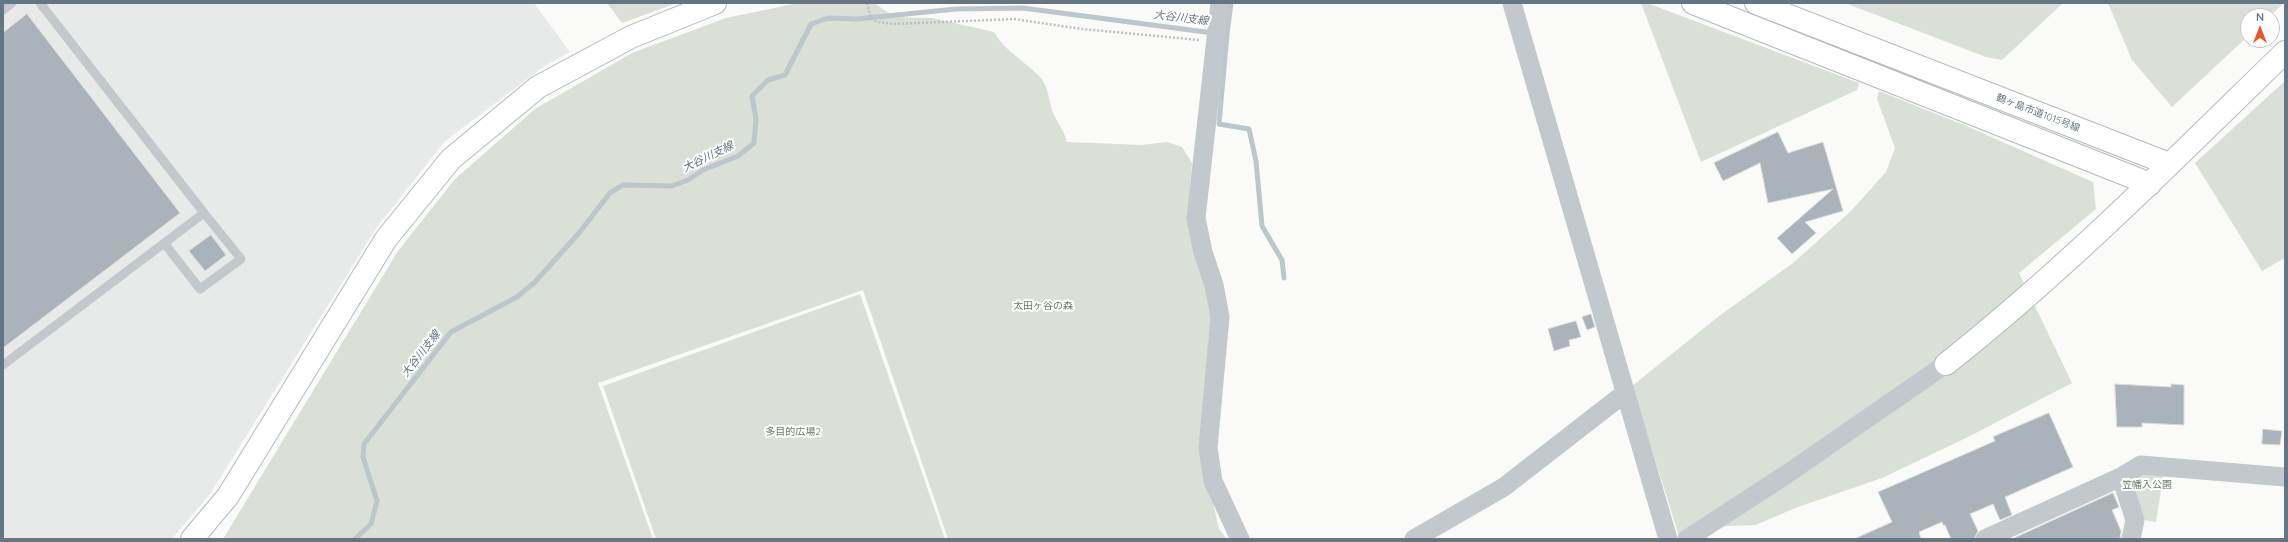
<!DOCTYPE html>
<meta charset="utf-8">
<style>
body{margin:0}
#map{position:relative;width:2288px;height:542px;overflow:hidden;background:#fafaf8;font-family:Quicksand,sans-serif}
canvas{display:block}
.frame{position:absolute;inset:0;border:4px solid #657683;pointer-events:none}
.north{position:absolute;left:2240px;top:8px;width:40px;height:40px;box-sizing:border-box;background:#fff;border:1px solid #c1c8cd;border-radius:50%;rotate:0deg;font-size:11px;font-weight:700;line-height:16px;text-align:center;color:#657683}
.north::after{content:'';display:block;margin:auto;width:14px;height:18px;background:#e4572e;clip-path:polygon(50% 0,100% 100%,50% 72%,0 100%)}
</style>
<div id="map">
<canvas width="2288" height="542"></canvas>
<div class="frame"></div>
<div class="north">N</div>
</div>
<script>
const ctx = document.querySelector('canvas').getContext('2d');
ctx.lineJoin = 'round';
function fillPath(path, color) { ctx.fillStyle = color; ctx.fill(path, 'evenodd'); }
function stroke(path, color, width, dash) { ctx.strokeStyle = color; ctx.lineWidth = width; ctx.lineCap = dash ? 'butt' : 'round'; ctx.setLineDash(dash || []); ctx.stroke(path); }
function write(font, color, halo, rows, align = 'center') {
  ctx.font = font + ' Quicksand,"Noto Sans JP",sans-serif'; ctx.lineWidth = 4; ctx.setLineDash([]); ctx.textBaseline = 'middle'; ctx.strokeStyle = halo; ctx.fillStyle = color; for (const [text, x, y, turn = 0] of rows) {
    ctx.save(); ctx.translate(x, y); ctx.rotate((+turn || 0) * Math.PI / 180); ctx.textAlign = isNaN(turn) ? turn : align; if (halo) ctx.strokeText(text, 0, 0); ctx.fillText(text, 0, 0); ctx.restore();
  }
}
fillPath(new Path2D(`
 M 3,3 L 534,3 L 570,52 L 546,65 L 445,141 L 377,227 L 210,494 L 172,539 L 3,539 Z`), '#e8e9e9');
fillPath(new Path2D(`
 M 607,3 L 677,3 L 622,23 Z
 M 798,3 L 874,3 L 895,17 L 932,18 L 994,32 C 1005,51 1023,60 1038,75 C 1050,86 1048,102 1054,115 C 1059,125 1064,131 1067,142 L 1142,145 L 1167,142 L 1182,147 L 1192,163 L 1189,201 L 1216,311 L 1206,472 L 1219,529 L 1227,539 L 948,539 L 863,290 L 598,383 L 653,539 L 223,539 L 398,251 L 455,179 L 535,109 L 632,53 L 726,18 Z
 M 1641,3 L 1647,3 L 1859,83 L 1857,90 L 1701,162 Z
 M 1845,3 L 2063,3 L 2002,60 L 1986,57 Z
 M 2108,3 L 2284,3 L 2270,16 L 2248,16 L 2248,36 L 2172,107 L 2132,60 Z
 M 2285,81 L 2285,258 L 2262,271 L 2195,163 Z
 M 1879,91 L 1964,125 L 2093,182 L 2096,209 L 2019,273 L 2072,383 L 1968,437 L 1882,478 L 1795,508 L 1756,525 L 1725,526 L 1680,539 L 1632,386 L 1719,316 L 1793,263 L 1851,211 L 1886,172 L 1895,148 L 1877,99 Z
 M 860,294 L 945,539 L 656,539 L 603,386 Z
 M 2142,469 L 2164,471 L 2156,522 L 2144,520 L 2131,481 Z`), '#dadfd7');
stroke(new Path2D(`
 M 1221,34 L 1227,34 L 1231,3
 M 1227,34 L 1219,124 L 1249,129 L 1256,161 L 1262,226 L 1282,260 L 1284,278
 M 355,539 L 371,524 L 377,501 L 363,457 L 364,444 L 451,332 L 517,297 L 535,282 L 579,233 L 610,193 L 623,185 L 672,186 L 688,180 L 703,170 L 738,156 L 754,143 L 756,119 L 752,96 L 768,80 L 785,75 L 811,24 L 828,18 L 857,19 L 956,9 L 1023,8 L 1213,33`), '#bbc7cb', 5);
const building = new Path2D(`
 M 27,14 L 180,213 L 3,348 L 3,33 Z
 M 1778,132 L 1788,153 L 1823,142 L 1843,211 L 1805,222 L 1816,233 L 1792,254 L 1777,238 L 1833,189 L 1768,203 L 1760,163 L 1723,181 L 1714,163 Z
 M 211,235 L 226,255 L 205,271 L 189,251 Z
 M 1591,314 L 1595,327 L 1587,330 L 1582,317 Z
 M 1576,321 L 1581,337 L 1569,340 L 1570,346 L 1554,351 L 1548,329 Z
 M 2115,384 L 2171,387 L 2171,384 L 2184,385 L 2184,425 L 2142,423 L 2142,427 L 2117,427 Z
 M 2049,413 L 2073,467 L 2005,497 L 2012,515 L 2000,520 L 1993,504 L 1970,514 L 1978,531 L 1974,539 L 1951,539 L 1945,525 L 1943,525 L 1942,522 L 1919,532 L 1921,539 L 1854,539 L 1892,522 L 1878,492 L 1995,441 L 1993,437 Z
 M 2263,429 L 2282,431 L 2280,445 L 2262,444 Z
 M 2113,493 L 2119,507 L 2112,510 L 2121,531 L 2120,539 L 2012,539 Z`);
fillPath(building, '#aab3b9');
stroke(building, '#dcdcda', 1);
const secondary = new Path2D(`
 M 1693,3 L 2150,184
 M 1756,3 L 2169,164
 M 1946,364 C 2067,268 2175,159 2285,52
 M 192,539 L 228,496 L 386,239 L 451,159 L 538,87 L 631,37 L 715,3`);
stroke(secondary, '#b3babf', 24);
stroke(new Path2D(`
 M 867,3 L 871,18 L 877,22 L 894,24 L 1014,19 L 1082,29 L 1199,40`), '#bbbfc2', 2.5, [2, 2]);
stroke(new Path2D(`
 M 3,10 L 12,3
 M 164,243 L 200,289 L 241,259 L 204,213
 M 3,365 L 204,213 L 40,3`), '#c3c8cc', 9);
stroke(new Path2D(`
 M 1220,3 L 1196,218 L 1203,252 L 1214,285 L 1220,317 L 1208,448 L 1213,481 L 1240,539
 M 1512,3 L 1668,539
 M 2121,477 L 2135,520 L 2131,539
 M 1414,539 L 1504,487 L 1625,393
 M 1687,539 L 1787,474 L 1946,364
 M 1985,539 L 2121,477 L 2141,465 L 2285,477`), '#c3c8cc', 19);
stroke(secondary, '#fff', 22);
write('10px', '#657683', '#fff', [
 ["鶴ヶ島市道1015号線",2038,113,21]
]);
write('10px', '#687a64', '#fff', [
 ["太田ヶ谷の森",1043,306],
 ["多目的広場2",793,432],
 ["笠幡入公園",2147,485]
]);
write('italic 11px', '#60757c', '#fff', [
 ["大谷川支線",1181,18,7],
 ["大谷川支線",708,157,-26],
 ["大谷川支線",421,354,-52]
]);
</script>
